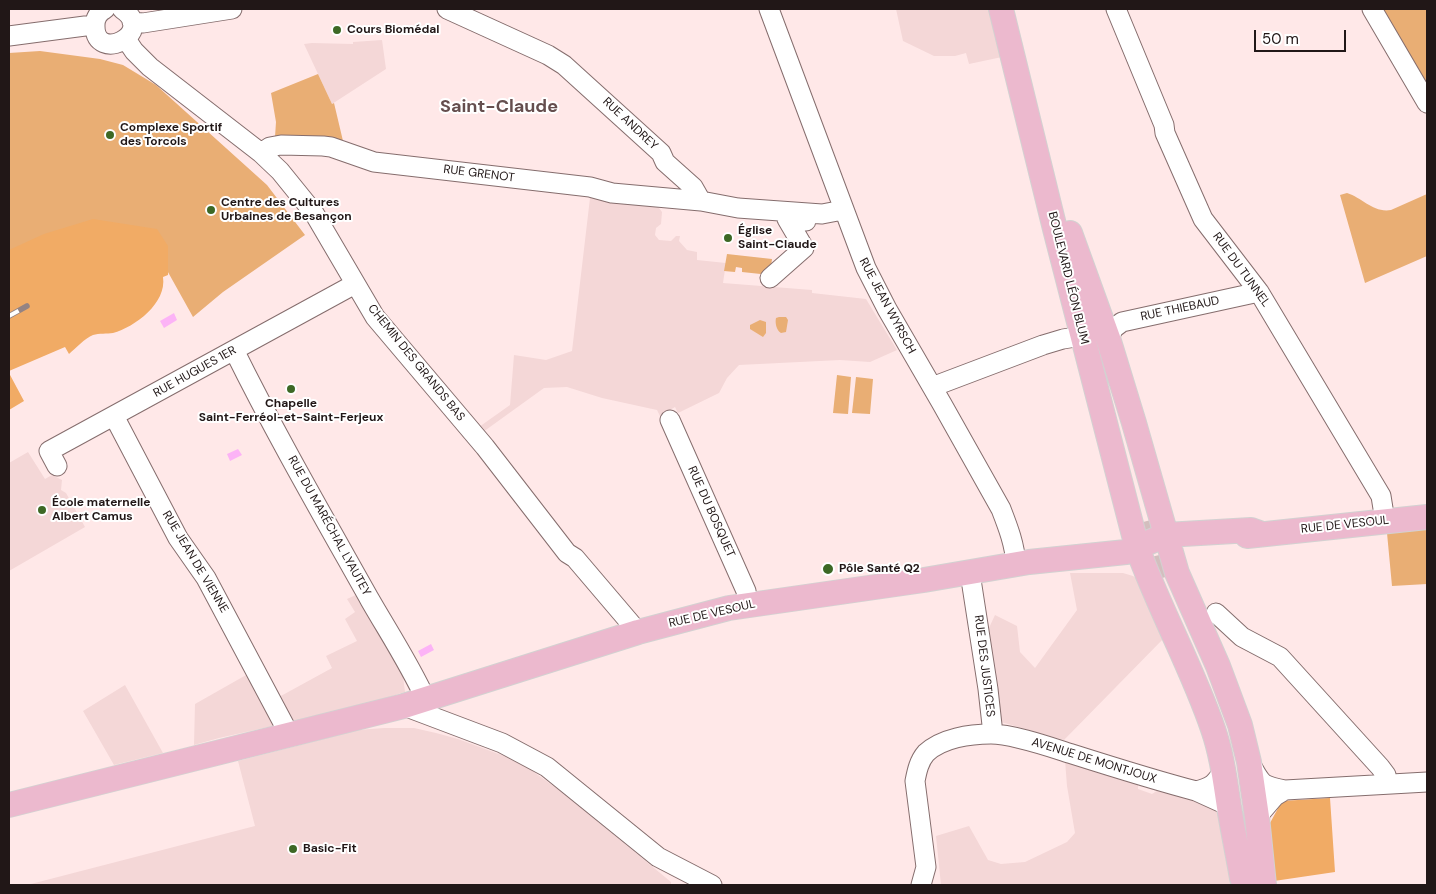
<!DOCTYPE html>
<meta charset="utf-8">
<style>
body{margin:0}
#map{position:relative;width:1436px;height:894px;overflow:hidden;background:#ffe8e8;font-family:"DM Sans",sans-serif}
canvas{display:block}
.frame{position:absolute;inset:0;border:10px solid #211717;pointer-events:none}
.scale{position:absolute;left:1254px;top:30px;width:92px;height:22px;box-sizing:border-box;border:2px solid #211717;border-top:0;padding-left:6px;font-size:15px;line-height:18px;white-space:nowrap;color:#211717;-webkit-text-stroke:4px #fff;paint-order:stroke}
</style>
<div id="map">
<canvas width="1436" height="894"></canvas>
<div class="frame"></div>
<div class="scale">50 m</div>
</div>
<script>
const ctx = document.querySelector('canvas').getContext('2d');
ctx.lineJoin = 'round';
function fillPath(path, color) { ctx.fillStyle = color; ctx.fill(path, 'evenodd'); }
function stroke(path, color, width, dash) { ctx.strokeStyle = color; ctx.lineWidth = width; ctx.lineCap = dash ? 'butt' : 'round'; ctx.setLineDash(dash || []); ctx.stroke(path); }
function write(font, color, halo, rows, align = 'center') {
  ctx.font = font + ' "DM Sans",sans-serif'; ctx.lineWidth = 4; ctx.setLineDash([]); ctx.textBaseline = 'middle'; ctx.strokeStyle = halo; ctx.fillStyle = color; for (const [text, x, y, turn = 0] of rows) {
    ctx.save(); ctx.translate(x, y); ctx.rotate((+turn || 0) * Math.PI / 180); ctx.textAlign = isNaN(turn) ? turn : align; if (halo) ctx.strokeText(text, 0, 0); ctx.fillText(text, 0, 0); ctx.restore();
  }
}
fillPath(new Path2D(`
 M 896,9 L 990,9 L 1002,57 L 969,64 L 966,53 L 955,56 L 934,56 L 903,41 Z
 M 382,40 L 386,69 L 332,104 L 304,44 L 312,43 L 353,44 L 353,42 Z
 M 590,198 L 656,204 L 662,212 L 661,224 L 656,228 L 655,235 L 659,240 L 671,241 L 676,236 L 680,236 L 679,241 L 687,250 L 697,252 L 697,260 L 726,263 L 723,283 L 812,290 L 812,293 L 866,299 L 897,350 L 870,362 L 840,360 L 739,365 L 727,378 L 719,393 L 678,413 L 675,407 L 660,416 L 657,410 L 602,398 L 567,387 L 544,388 L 483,432 L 479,427 L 510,405 L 514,355 L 546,360 L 572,351 Z
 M 28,452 L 45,479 L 52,475 L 62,480 L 61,490 L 66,493 L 85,527 L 9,571 L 9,463 Z
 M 1070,573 L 1123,573 L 1133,576 L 1142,582 L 1166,636 L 1064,740 L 1001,722 L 994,665 L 988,630 L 995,615 L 1017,626 L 1020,652 L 1035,668 L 1077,610 Z
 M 358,594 L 403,676 L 405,692 L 354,708 L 219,738 L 194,745 L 195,704 L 262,666 L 279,697 L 332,668 L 326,656 L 357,641 L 345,619 L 355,612 L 347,599 Z
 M 125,685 L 163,753 L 114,765 L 83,711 Z
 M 384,728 L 414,728 L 436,733 L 458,739 L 504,756 L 528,768 L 562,792 L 671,882 L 671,885 L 27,885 L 255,826 L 238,761 L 358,730 Z
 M 1065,760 L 1138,782 L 1138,789 L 1152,794 L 1160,789 L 1223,810 L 1232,885 L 941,885 L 936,836 L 969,826 L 988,860 L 1001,864 L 1025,862 L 1067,842 L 1075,833 L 1067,786 Z`), '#f4d7d7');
fillPath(new Path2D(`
 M 1380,9 L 1427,9 L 1427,88 Z
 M 40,51 L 100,59 L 123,65 L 156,85 L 267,185 L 305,235 L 223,292 L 193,317 L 144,229 L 9,275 L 9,53 Z
 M 318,74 L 332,104 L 334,103 L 343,141 L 275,137 L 276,122 L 271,93 Z
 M 1347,193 C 1363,198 1373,213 1391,210 L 1427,194 L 1427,256 L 1365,283 L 1340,195 Z
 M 727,254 L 772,259 L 770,275 L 742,272 L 742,268 L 736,267 L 735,272 L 724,271 Z
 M 779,317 L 786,317 L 788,320 L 786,332 L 781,333 C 776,330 775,322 776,318 Z
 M 760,320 L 766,322 L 766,333 L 763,337 L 750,329 L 750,325 Z
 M 837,375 L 851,377 L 848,414 L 833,413 Z
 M 856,377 L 873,379 L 870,414 L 852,413 Z
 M 1427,529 L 1427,584 L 1392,586 L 1387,533 Z`), '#e9ae74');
fillPath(new Path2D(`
 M 93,219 L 157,229 L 168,246 L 168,275 L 163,277 C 167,303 135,327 113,333 C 107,334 99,333 93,335 C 85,338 76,348 69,354 L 65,347 L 9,371 L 9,250 L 44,234 Z
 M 9,373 L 24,401 L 9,410 Z
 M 1330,798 L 1335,872 L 1274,881 L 1270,823 L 1282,801 Z`), '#f1ab65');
fillPath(new Path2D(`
 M 174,313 L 177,320 L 164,328 L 160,321 Z
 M 238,449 L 242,455 L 230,461 L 227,454 Z
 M 431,644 L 434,650 L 421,657 L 418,651 Z`), '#fcb3f6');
stroke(new Path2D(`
 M 1147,521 L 1162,578`), '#d3bebe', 24, [24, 12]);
const minor = new Path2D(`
 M 105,9 C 99,12 95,18 95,25 C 94,65 158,33 122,9
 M 447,9 L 548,55 L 564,65 L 661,153 L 665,162 L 693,187 L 701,201
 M 769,9 L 866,268 L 887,309 L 942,404 L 1001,509 C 1008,527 1015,545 1016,565
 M 1116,9 L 1164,125 L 1165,133 L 1203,219 L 1259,292 L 1381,496 L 1385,521
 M 1372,9 L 1427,103
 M 132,22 L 143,23 L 232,9
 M 9,36 L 85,26 L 95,26
 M 126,39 L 134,51 L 150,67 L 261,153 L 280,171 L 314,213 L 375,317 L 485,447 L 567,553 L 575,558 L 638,632
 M 261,153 L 270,147 L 281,145 L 323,146 L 331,147 L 374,162 L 590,187 L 612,193 L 701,201 L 738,208 L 822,214 L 843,210
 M 770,278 L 804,248 L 787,219 L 806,221
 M 1108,338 L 1114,328 L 1122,322 L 1259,292
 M 234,350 C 276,435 324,518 370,600 C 389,633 410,665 426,700
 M 932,387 L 1043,345 L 1063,339 L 1082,336
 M 114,416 L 178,538 L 206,578 L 289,734
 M 670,420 L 746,591 L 748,604
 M 57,466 L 49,451 L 355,284
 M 970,573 L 988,689 L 993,734
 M 1216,613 L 1242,637 L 1280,657 L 1380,767 L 1386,775 L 1388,784
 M 404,706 L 502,743 L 547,767 L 658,857 L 712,885
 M 1250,763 C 1262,784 1260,785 1285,790 L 1275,796 L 1257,817
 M 1224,770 C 1215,784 1212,787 1196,791 L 1229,806
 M 1285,790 L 1427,782
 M 921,885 L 926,867 L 915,781 C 917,771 919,761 926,753 C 942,738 970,734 991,734 C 1013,734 1050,747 1072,754 C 1113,767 1154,780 1196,791`);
const major = new Path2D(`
 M 1001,9 L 1055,229 L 1137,547 C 1159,609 1192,667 1213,729 C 1222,755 1225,781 1229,807 C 1233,831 1238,855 1242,878
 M 1070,233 L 1108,338 L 1134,423 L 1177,573 L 1218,666 L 1240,725 L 1249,762 L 1257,817 L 1264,885
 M 1247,536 L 1427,517
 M 9,805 L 404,706 L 638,632 L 729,608 L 924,580 L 1029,562 L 1126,552 L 1166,535 L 1251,530 L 1262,534`);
stroke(minor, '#856d6d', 21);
stroke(major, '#d3d1d1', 26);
stroke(minor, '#fff', 19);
stroke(major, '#ecb9ce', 24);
const rail = new Path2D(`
 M 9,316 L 27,306`);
stroke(rail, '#948383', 5.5);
stroke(rail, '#fff', 4, [11]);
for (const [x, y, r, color] of [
 [337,30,5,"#3d6825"],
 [110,135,5,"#3d6825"],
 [211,210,5,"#3d6825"],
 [728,238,5,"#3d6825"],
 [291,389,5,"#3d6825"],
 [42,510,5,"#3d6825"],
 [828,569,6,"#3d6825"],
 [293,849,5,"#3d6825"]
]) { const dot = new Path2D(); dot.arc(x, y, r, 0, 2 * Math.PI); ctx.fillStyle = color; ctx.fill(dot); stroke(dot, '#fff', 2); }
write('bold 12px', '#211717', '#fff', [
 ["Cours Biomédal",347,30],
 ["Complexe Sportif",120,128],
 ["des Torcols",120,142],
 ["Centre des Cultures",221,203],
 ["Urbaines de Besançon",221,217],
 ["Église",738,231],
 ["Saint-Claude",738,245],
 ["Chapelle",291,404,"center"],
 ["Saint-Ferréol-et-Saint-Ferjeux",291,418,"center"],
 ["École maternelle",52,503],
 ["Albert Camus",52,517],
 ["Pôle Santé Q2",839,569],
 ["Basic-Fit",303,849]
], 'left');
write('12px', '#211717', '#fff', [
 ["RUE ANDREY",630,124,43],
 ["RUE GRENOT",479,174,7],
 ["RUE DU TUNNEL",1241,270,54],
 ["BOULEVARD LÉON BLUM",1068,278,76],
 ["RUE JEAN WYRSCH",887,306,62],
 ["RUE THIEBAUD",1180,309,-12],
 ["CHEMIN DES GRANDS BAS",416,363,51],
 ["RUE HUGUES 1ER",195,372,-29],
 ["RUE DU BOSQUET",711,512,66],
 ["RUE DE VESOUL",1345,525,-6],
 ["RUE DU MARÉCHAL LYAUTEY",329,526,61],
 ["RUE JEAN DE VIENNE",195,562,59],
 ["RUE DE VESOUL",712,614,-13],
 ["RUE DES JUSTICES",984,666,83],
 ["AVENUE DE MONTJOUX",1094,761,17]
]);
write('bold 18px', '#654e4e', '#fff', [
 ["Saint-Claude",499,107]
]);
</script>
